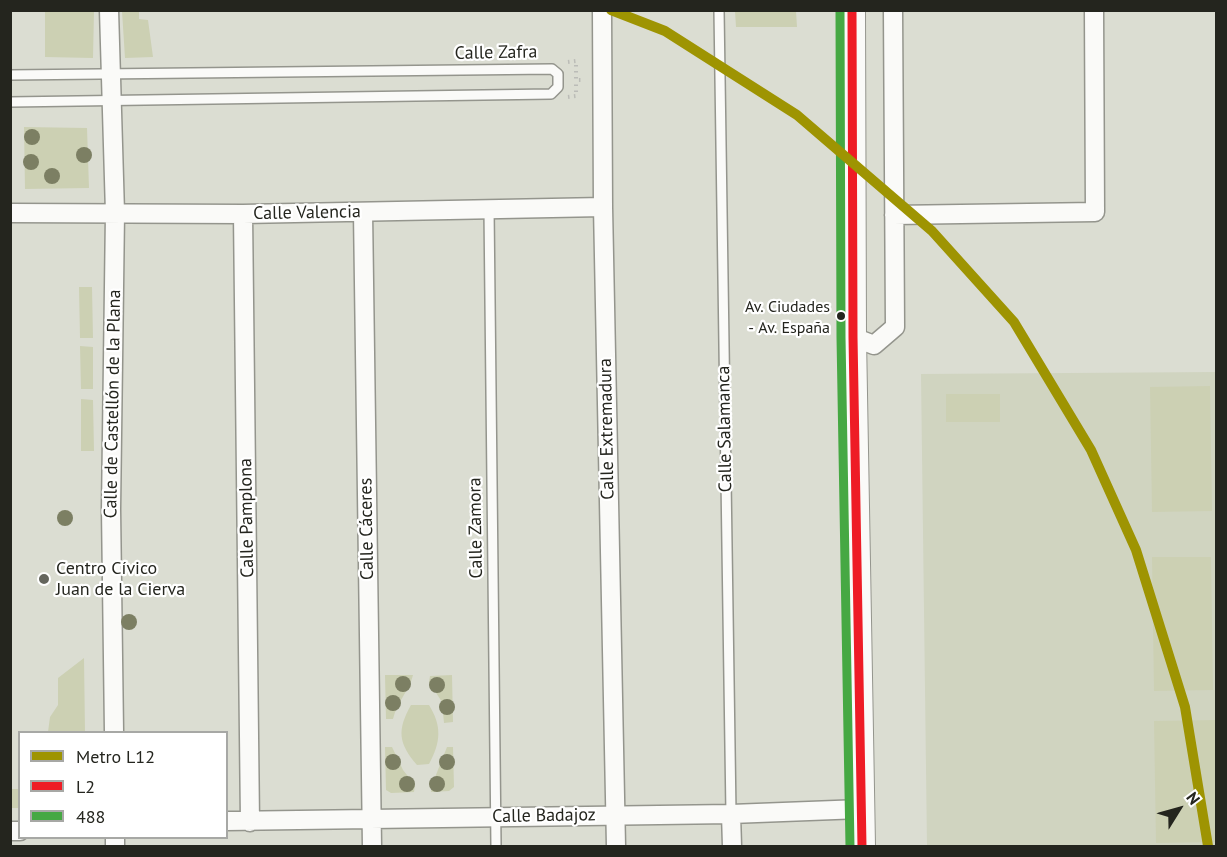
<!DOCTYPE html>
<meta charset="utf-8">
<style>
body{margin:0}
#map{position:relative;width:1227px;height:857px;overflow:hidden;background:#dbddd2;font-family:"PT Sans",sans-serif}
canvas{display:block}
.frame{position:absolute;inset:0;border:12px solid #24251e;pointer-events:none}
.legend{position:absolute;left:18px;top:731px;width:210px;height:108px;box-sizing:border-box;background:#fff;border:2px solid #a7a8a5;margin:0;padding:8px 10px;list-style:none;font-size:18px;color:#24251e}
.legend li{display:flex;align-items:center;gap:12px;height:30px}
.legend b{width:30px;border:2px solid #a7a8a5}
.north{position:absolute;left:1149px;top:779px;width:60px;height:60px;-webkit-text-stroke:4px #fff;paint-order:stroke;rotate:53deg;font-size:16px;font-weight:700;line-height:24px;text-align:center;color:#24251e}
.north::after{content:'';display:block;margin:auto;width:21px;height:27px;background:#24251e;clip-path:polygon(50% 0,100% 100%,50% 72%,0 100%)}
</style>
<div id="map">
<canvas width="1227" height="857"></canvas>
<div class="frame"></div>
<ul class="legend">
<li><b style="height:8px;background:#9e9402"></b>Metro L12</li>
<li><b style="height:8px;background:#ee1c25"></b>L2</li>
<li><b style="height:8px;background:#46a843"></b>488</li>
</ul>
<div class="north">N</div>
</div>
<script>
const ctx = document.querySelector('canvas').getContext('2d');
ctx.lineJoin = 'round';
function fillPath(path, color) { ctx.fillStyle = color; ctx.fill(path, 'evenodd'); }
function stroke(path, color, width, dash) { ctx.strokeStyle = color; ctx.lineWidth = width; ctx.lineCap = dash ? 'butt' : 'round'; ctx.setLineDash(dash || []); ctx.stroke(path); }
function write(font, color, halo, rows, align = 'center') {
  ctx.font = font + ' "PT Sans",sans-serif'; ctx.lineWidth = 4.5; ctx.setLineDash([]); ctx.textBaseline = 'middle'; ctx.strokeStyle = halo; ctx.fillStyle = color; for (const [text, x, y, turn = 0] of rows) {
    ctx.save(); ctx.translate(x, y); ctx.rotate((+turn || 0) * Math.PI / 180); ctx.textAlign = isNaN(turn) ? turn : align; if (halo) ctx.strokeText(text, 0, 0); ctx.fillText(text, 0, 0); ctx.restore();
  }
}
fillPath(new Path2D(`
 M 1216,372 L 1216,846 L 927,846 L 921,374 Z`), '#d0d4c0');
fillPath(new Path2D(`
 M 45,11 L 94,11 L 93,58 L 45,57 Z
 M 122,11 L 139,11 L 139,19 L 148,20 L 153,57 L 125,58 Z
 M 735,11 L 796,11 L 797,27 L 736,27 Z
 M 24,127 L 87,128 L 89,188 L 25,189 Z
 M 79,287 L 92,287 L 93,338 L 80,338 Z
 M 80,346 L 93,347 L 93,389 L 81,389 Z
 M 1210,386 L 1212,511 L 1152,512 L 1150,387 Z
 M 946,394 L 1000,394 L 1000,422 L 946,422 Z
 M 81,399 L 93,400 L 94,451 L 81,451 Z
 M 1152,557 L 1211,557 L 1213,690 L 1154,691 Z
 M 84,658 L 85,732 L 48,732 L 50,717 L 58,705 L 58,678 Z
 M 385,675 L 413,675 C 410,689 397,702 393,719 L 386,719 Z
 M 452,675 L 453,722 L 444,723 L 442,702 L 429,682 L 430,676 Z
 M 411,705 L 429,705 C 442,726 441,742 429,764 L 417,765 C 398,743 397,730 411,705 Z
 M 1216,720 L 1216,842 L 1156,843 L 1154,721 Z
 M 385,747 L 392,747 L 403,770 L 415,785 L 414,792 L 391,793 L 386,790 Z
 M 447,747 L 453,747 L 454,787 L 449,791 L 431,792 L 432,785 Z
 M 11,789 L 19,789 L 19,808 L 11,808 Z`), '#ccd0b3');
const lane = new Path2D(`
 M 719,10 L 731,814
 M 10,75 L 552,69 L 558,74 L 558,87 L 551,94 L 10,102
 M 489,209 L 496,846`);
const street = new Path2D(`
 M 109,10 L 115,213 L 111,509 L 114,732
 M 602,10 L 603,207 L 616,846
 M 363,212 L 372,846
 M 10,213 L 243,214 L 603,207
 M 243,214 L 250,822
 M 894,215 L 1095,212 L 1094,10
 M 853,337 L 874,345 L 895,327 L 893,10
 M 731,814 L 732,846
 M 226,821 L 731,814 L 861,809
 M 10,831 L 20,831
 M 115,846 L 115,838`);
const secondary = new Path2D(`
 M 852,10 L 853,337 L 862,846`);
stroke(lane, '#94958d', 12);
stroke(street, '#94958d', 21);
stroke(secondary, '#94958d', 28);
stroke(new Path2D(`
 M 568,62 L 576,61 L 576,80 L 584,80
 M 568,97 L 576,96 L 576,80`), '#bbbcb7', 4, [1.5, 4.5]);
stroke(lane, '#fafaf8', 9);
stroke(street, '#fafaf8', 18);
stroke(secondary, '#fafaf8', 26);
stroke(new Path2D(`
 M 852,10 L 853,337 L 862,846`), '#ee1c25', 9);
stroke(new Path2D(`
 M 840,10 L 841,337 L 850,846`), '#46a843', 9);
stroke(new Path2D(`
 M 611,10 L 665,31 L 797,115 L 932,231 L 1014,322 L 1091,450 L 1136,550 L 1185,707 L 1208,846`), '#9e9402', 10);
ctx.fillStyle = '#7c7f63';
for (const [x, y] of [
 [32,137],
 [84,155],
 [31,162],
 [52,176],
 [65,518],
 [129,622],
 [403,684],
 [437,685],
 [393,703],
 [447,707],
 [393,762],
 [447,762],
 [407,784],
 [437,784]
]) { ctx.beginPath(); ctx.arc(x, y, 8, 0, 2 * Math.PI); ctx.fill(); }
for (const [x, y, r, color] of [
 [841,316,5,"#24251e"],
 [44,579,6,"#64655d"]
]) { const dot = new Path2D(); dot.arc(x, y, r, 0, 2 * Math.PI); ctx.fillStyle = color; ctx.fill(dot); stroke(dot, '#fff', 2); }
write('16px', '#24251e', '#fff', [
 ["Av. Ciudades",830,307],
 ["- Av. España",830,328]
], 'right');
write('18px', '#24251e', '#fff', [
 ["Calle Zafra",496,53,-1],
 ["Calle Valencia",307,213,-1],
 ["Calle de Castellón de la Plana",113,404,-89],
 ["Calle Extremadura",607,429,-91],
 ["Calle Salamanca",725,429,-91],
 ["Calle Pamplona",247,518,-91],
 ["Calle Zamora",476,528,-91],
 ["Calle Cáceres",367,529,-91],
 ["Calle Badajoz",544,816,-1]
]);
write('18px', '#24251e', '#fff', [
 ["Centro Cívico",56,569],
 ["Juan de la Cierva",56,590]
], 'left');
</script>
